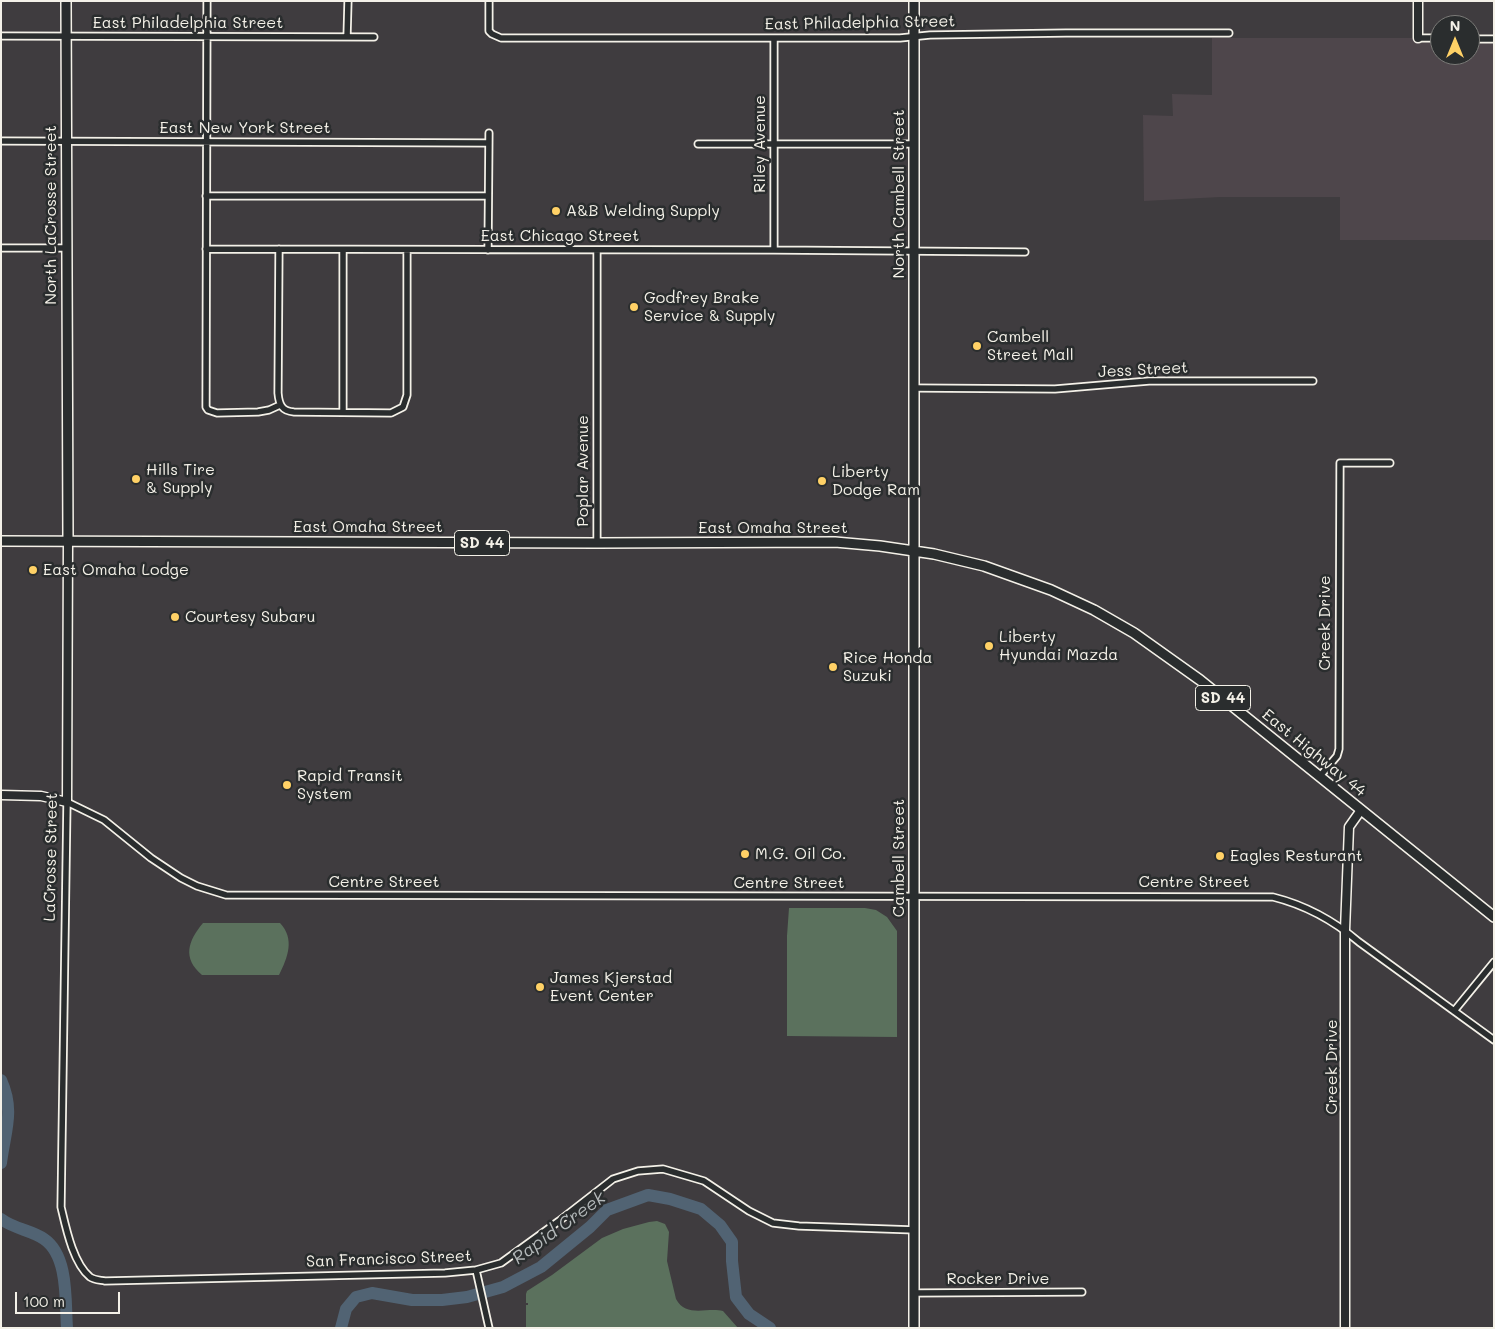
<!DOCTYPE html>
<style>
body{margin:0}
#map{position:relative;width:1495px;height:1329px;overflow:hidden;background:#3f3c3f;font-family:Mali,sans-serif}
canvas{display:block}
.frame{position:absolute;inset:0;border:2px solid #f4f1e8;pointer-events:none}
.north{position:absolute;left:1430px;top:15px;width:50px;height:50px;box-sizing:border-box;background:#2a2d2e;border:1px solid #7b7b78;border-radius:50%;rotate:0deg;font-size:14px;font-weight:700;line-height:20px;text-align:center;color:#f4f1e8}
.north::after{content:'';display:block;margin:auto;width:18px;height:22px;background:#ffd166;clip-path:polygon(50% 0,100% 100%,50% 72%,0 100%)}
.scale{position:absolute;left:15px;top:1292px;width:105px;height:22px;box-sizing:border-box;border:2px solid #f4f1e8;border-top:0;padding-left:6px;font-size:15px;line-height:18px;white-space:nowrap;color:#f4f1e8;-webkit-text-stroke:4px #2a2d2e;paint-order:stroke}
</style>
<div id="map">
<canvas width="1495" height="1329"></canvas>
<div class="frame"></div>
<div class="north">N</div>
<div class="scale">100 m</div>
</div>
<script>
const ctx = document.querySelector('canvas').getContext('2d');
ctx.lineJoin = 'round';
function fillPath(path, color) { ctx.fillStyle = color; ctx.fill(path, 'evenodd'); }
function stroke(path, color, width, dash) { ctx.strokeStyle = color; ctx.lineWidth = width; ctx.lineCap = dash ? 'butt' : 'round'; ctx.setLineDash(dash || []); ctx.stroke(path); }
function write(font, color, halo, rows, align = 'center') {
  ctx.font = font + ' Mali,sans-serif'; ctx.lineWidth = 5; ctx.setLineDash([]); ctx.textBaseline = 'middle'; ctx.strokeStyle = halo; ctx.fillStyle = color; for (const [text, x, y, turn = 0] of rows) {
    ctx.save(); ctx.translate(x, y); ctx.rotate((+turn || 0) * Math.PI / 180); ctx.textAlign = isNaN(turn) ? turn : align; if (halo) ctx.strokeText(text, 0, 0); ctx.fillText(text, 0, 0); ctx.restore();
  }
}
fillPath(new Path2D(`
 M 1212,38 L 1440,38 L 1440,55 L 1470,55 L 1470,38 L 1494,38 L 1494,240 L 1340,240 L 1340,197 L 1220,197 L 1144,201 L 1143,115 L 1173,116 L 1172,94 L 1212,95 Z`), '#4e464b');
fillPath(new Path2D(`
 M 789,908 L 865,908 L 876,910 L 887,917 L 897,931 L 897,1037 L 787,1036 L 787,936 Z
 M 203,923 L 280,923 C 295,939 288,957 279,975 L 202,975 C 182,958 188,941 203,923 Z
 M 657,1221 L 665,1224 L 669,1232 L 667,1261 L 676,1299 C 686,1318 707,1307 723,1311 L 738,1328 L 526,1328 L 526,1305 L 528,1305 L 528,1303 L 526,1303 L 526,1294 L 527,1291 L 552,1275 L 602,1238 L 623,1229 L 649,1222 Z`), '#5b715d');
stroke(new Path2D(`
 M 1,1080 C 15,1111 5,1131 1,1163
 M 1,1219 C 14,1229 31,1230 44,1239 C 69,1256 65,1302 67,1328
 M 341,1328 L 346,1309 L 356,1297 L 372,1293 L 412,1300 L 442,1300 L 467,1297 L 503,1287 L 541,1267 L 590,1227 L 607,1210 L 648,1195 L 670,1199 L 701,1209 L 720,1225 L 732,1242 L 732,1261 L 736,1297 L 749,1314 L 770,1328`), '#516373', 12);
const minor = new Path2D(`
 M 207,1 L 206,407 L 208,410 L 217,413 L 258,412 L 269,410 L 280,405
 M 489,1 L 489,31 L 492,34 L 501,38 L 900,38 L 930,35 L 1066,33 L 1229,33
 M 1,36 L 374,37
 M 347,37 L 348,1
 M 774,38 L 774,250
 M 1418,38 L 1440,38
 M 1470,39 L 1494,39
 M 1,141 L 488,143
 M 698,144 L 914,144
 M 206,196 L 488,196
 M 1,248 L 66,248
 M 206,249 L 774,250 L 1025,252
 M 279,249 L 278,393 C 279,405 282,411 294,412 L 391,413 L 403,407 L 407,395 L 407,250
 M 488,250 L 489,133
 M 597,250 L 597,543
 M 914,388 L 1055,389 L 1149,381 L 1313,381
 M 343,412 L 343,250
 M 1320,776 L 1337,756 L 1339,749 L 1340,463 L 1390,463
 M 1454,1011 L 1494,962
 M 915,1230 L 799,1226 L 773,1223 L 749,1211 L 704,1181 L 663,1169 L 638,1171 L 613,1179 L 559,1221 L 501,1263 L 476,1270 L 445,1273 L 105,1281 C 100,1280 94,1280 90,1277 C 73,1263 66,1228 61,1207 L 67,802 L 104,820 L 151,858 L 181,878 L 197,886 L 226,895 L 1273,897 C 1305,905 1333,920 1359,942 L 1494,1040
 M 476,1270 L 489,1328
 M 914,1293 L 1082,1292`);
const tertiary = new Path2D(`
 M 1418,1 L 1418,38
 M 1,795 L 41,796 L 67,802 L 68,541
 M 1345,1328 L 1345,930 L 1349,827 L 1361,810`);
const secondary = new Path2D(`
 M 66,1 L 68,541`);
const primary = new Path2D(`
 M 1,541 L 597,543 L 835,542 L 880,546 L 934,554 L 984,566 L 1051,590 L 1094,610 L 1134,633 L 1200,680 L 1494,917
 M 914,1328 L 914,1`);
stroke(minor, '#f4f1e8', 9);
stroke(tertiary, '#f4f1e8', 11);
stroke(secondary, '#f4f1e8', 12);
stroke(primary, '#f4f1e8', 12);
stroke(minor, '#2a2d2e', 5.5);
stroke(tertiary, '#2a2d2e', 8);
stroke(secondary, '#2a2d2e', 9);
stroke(primary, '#2a2d2e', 9);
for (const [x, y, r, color] of [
 [556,211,5,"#ffd166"],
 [634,307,5,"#ffd166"],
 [977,346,5,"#ffd166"],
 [136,479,5,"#ffd166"],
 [822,481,5,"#ffd166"],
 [33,570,5,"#ffd166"],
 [175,617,5,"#ffd166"],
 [989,646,5,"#ffd166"],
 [833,667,5,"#ffd166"],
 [287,785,5,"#ffd166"],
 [745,854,5,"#ffd166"],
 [1220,856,5,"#ffd166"],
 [540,987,5,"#ffd166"]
]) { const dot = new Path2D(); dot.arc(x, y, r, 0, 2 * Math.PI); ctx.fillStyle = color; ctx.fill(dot); stroke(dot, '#2a2d2e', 2); }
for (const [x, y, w] of [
 [482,543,55],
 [1223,698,55]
]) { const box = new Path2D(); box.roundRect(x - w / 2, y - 12.5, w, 25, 4); ctx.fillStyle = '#2a2d2e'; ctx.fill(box); stroke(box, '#f4f1e8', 1); }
write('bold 15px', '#f4f1e8', null, [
 ["SD 44",482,543],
 ["SD 44",1223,698]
]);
write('16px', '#f4f1e8', '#2a2d2e', [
 ["East Philadelphia Street",188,23],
 ["East Philadelphia Street",860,23,-1],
 ["East New York Street",245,128],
 ["Riley Avenue",760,144,-90],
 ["North Cambell Street",899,194,-90],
 ["North LaCrosse Street",51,215,-90],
 ["East Chicago Street",560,236],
 ["Jess Street",1143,370,-3],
 ["Poplar Avenue",583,471,-90],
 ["East Omaha Street",368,527],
 ["East Omaha Street",773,528],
 ["Creek Drive",1325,623,-90],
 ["East Highway 44",1314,753,39],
 ["LaCrosse Street",51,857,-89],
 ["Cambell Street",899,858,-90],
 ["Centre Street",384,882],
 ["Centre Street",1194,882],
 ["Centre Street",789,883],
 ["Creek Drive",1332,1067,-90],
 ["San Francisco Street",389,1259,-2],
 ["Rocker Drive",998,1279]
]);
write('16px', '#f4f1e8', '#2a2d2e', [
 ["A&B Welding Supply",566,211],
 ["Godfrey Brake",644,298],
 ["Service & Supply",644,316],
 ["Cambell",987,337],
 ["Street Mall",987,355],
 ["Hills Tire",146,470],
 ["& Supply",146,488],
 ["Liberty",832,472],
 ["Dodge Ram",832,490],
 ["East Omaha Lodge",43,570],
 ["Courtesy Subaru",185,617],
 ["Liberty",999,637],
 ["Hyundai Mazda",999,655],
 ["Rice Honda",843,658],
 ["Suzuki",843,676],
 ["Rapid Transit",297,776],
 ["System",297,794],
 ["M.G. Oil Co.",755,854],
 ["Eagles Resturant",1230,856],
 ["James Kjerstad",550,978],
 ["Event Center",550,996]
], 'left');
write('italic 18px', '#b3b8b9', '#2a2d2e', [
 ["Rapid Creek",559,1228,-36]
]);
</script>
